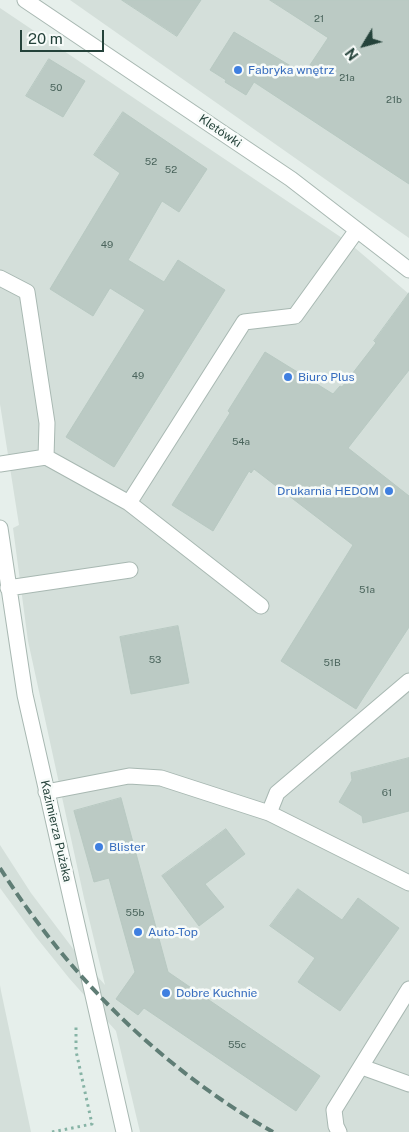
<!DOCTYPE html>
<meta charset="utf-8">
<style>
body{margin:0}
#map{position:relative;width:409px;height:1132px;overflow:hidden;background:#e6efeb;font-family:"Public Sans",sans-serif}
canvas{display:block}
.north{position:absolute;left:339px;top:20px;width:50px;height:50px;-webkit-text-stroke:4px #f7fbf9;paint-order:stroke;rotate:233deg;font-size:14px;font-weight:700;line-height:20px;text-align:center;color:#24423a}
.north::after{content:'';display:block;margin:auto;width:18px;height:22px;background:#24423a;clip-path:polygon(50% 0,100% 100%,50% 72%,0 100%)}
.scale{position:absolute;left:20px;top:30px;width:84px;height:22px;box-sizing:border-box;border:2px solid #24423a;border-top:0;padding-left:6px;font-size:15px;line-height:18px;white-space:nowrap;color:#24423a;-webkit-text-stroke:4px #f7fbf9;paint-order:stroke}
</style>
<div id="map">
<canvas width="409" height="1132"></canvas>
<div class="north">N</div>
<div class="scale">20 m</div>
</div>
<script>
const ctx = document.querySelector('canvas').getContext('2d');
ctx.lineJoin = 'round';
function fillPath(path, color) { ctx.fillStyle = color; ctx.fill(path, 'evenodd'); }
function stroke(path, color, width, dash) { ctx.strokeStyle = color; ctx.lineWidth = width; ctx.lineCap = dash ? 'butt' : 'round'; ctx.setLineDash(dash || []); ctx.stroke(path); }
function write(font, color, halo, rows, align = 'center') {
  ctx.font = font + ' "Public Sans",sans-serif'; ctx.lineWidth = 5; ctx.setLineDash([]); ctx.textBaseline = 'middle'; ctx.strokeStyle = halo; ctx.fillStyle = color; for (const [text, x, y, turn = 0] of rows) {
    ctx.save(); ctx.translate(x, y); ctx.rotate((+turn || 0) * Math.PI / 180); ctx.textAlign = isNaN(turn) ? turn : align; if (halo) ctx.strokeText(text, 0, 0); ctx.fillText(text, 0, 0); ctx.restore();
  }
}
fillPath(new Path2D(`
 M 70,0 L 409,0 L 409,238 Z
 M 0,8 L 348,242 L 409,294 L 409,1132 L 140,1132 L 116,1031 L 69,978 L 36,937 L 0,888 L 0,845 L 31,893 L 74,950 L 105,985 L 84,898 L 28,641 L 13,528 L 19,525 L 0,404 Z
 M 0,985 L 1,991 L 31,1132 L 0,1132 Z`), '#d4dfda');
const building = new Path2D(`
 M 122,0 L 201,0 L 177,36 Z
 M 270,0 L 409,0 L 409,184 L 254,82 L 246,95 L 225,82 L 226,80 L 210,70 L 234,32 L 304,74 L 328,38 Z
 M 49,59 L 85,81 L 63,117 L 26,96 Z
 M 123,112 L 207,169 L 179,212 L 162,201 L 128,260 L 164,282 L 178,260 L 225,290 L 114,467 L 66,437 L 145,310 L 110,288 L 93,316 L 50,289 L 120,173 L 94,155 Z
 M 409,293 L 409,370 L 348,448 L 409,496 L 409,627 L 356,709 L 281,661 L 353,545 L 254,469 L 251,473 L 249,471 L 213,531 L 172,505 L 230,413 L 228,411 L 265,352 L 333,394 L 340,386 L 342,387 L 376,343 L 374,341 Z
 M 178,626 L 189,683 L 131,694 L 120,637 Z
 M 409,758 L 409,811 L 363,823 L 362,816 L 339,802 L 352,780 L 351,773 Z
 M 121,798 L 168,972 L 320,1076 L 296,1111 L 144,1008 L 138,1015 L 116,999 L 135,972 L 109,878 L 94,882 L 74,811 Z
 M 226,829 L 245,854 L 205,884 L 224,907 L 199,926 L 162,876 Z
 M 298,889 L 342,920 L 358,898 L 399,928 L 340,1011 L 298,982 L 315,958 L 270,926 Z`);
fillPath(building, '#bbcac4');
stroke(building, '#b8c9c2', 1);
const minor = new Path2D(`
 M 25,0 L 291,179 L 409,270
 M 0,278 L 27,292 L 47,423 L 46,457
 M 0,464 L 46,457 L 129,503 L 261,606
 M 129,503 L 244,322 L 295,316 L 357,230
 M 0,528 L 25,695 L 124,1132
 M 8,588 L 130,570
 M 46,792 L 129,776 L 161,778 L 269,813 L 409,883
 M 269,813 L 277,793 L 409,681
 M 362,1067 L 409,1084
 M 339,1132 L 336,1126 L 334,1110 L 409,989`);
stroke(minor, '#a8b8b2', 17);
stroke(new Path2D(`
 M 52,1132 L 92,1124 L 76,1051 L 76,1027`), '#86b3a5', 3, [2.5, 4]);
stroke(minor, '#fff', 15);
stroke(new Path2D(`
 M 0,868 C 69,977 161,1068 273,1132`), '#5f7d75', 4, [10, 5]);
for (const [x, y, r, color] of [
 [238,70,5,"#3f7fe0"],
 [288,377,5,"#3f7fe0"],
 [389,491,5,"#3f7fe0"],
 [99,847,5,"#3f7fe0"],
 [138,932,5,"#3f7fe0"],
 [166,993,5,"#3f7fe0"]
]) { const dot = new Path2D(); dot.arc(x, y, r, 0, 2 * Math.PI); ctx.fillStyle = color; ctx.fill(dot); stroke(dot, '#f7fbf9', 2); }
write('10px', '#4a645c', null, [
 ["21",319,19],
 ["21a",347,78],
 ["50",56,88],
 ["21b",394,100],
 ["52",151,162],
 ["52",171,170],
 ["49",107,245],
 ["49",138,376],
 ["54a",241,442],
 ["51a",367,590],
 ["53",155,660],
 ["51B",332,663],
 ["61",387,793],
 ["55b",135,913],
 ["55c",237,1045]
]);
write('12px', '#366cbe', '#f7fbf9', [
 ["Fabryka wnętrz",248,70],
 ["Biuro Plus",298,377],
 ["Drukarnia HEDOM",379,491,"right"],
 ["Blister",109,847],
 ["Auto-Top",148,932],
 ["Dobre Kuchnie",176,993]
], 'left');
write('12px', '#24423a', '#f7fbf9', [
 ["Kletówki",220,131,34],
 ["Kazimierza Pużaka",56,831,77]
]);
</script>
